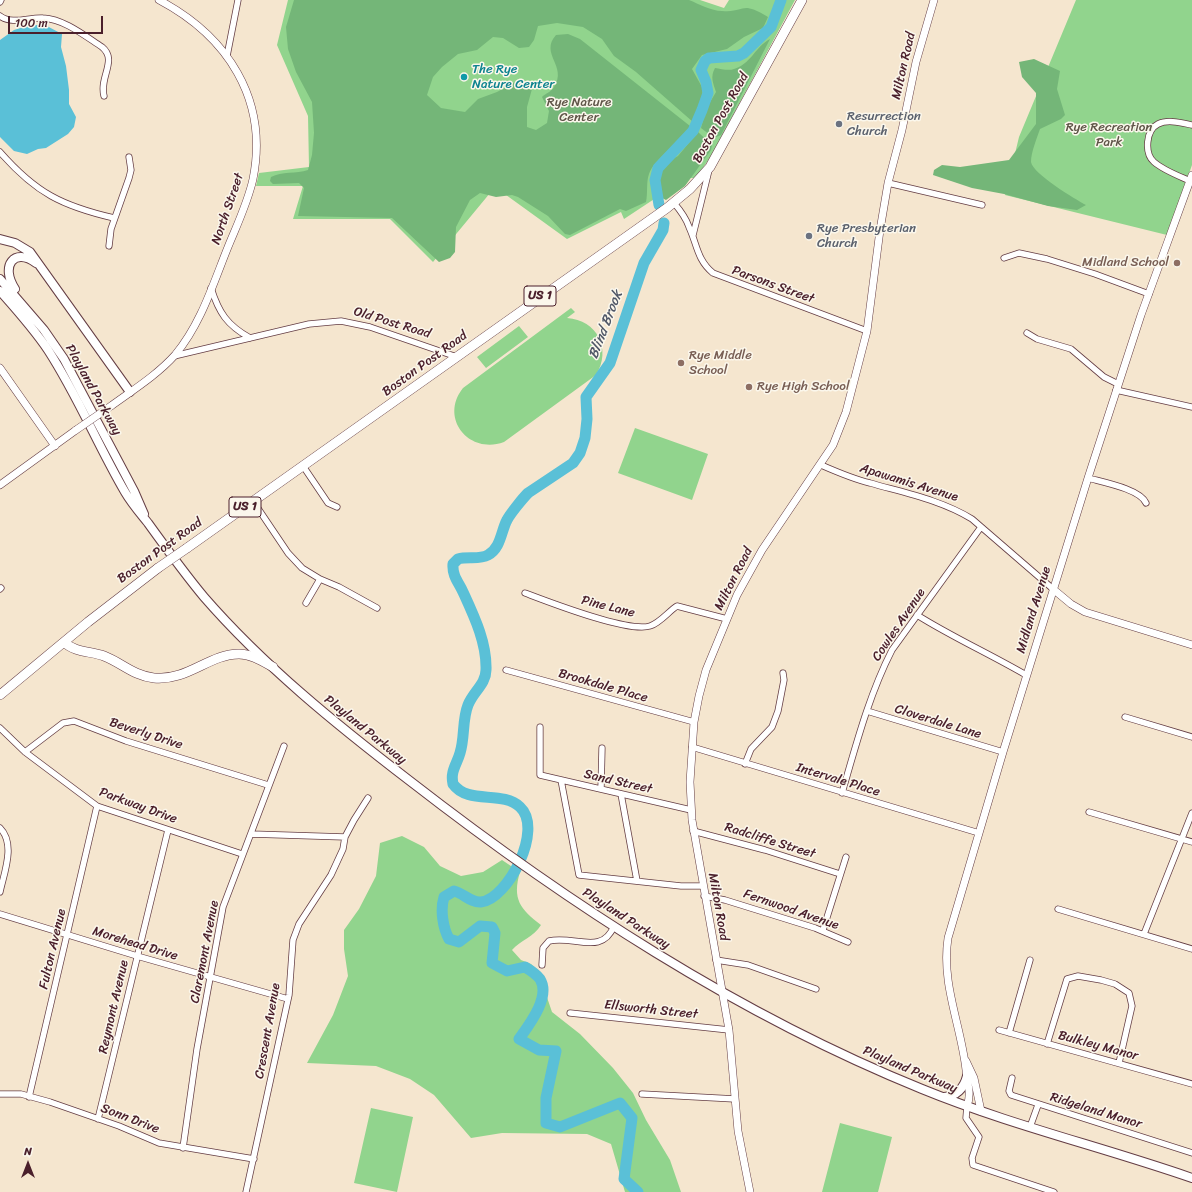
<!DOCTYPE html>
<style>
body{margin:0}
#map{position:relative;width:1192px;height:1192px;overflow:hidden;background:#f5e6cf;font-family:Sriracha,sans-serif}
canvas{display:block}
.north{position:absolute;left:8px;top:1144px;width:40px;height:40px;-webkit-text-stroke:3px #fbf7ec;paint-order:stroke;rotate:0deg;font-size:11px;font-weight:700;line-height:16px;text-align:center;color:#4a1f2b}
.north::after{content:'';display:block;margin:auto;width:14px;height:18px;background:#4a1f2b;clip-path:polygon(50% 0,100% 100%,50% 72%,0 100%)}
.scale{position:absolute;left:8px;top:16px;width:95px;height:18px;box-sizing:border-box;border:2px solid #4a1f2b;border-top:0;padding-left:5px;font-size:12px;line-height:14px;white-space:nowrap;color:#4a1f2b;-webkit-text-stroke:3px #fbf7ec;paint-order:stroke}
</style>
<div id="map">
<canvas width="1192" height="1192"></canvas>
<div class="north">N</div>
<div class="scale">100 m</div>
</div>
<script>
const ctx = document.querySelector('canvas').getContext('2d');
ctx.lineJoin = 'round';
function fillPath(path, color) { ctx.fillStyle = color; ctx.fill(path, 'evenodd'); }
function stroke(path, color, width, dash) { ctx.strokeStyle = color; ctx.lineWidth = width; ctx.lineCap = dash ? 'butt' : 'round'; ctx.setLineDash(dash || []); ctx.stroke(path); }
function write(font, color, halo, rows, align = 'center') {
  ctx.font = font + ' Sriracha,sans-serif'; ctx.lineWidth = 3; ctx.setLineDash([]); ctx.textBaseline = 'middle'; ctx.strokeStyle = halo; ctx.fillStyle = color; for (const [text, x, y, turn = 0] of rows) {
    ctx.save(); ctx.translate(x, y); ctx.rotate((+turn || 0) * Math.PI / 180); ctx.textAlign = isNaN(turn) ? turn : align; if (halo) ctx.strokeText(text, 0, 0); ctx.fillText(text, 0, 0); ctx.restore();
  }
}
fillPath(new Path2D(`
 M 288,0 L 700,0 L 724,8 L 729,0 L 795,0 L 711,156 L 696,178 L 686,178 L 624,219 L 621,212 L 567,239 L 495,187 L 433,262 L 390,219 L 293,219 L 303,186 L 256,186 L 259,173 L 309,167 L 308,116 L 277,45 Z
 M 1076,0 L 1192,0 L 1192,165 L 1167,235 L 1005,195 L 1019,137 Z
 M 571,308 L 575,312 L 567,318 C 597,320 612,349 596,375 L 504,442 C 469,455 439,418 463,388 Z
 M 519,326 L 528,337 L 486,368 L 477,357 Z
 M 635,428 L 708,454 L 692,500 L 618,473 Z
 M 402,836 L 424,847 L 440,866 L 461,876 L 483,872 L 502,860 L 520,872 C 512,899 520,909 541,925 C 534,937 521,940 512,950 L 521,960 L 531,964 L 538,971 L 552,1012 L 580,1034 L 613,1068 L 633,1093 L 646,1120 L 670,1160 L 681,1192 L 625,1192 L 611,1144 L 587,1134 L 502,1133 L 471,1138 L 434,1095 L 410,1079 L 376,1066 L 307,1063 L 333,1015 L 348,976 L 344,949 L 344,930 L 359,909 L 376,876 L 380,843 Z
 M 371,1108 L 413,1117 L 397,1192 L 354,1183 Z
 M 840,1123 L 892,1137 L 878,1192 L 822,1192 Z`), '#91d48d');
fillPath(new Path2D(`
 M 294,0 L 689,0 C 699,4 711,11 722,11 C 747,13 739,0 768,17 L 763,28 L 744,37 L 727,49 L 702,55 L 692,69 L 702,87 L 703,98 L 693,122 L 636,72 L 614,56 L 602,39 L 583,27 L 557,23 L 538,26 L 534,40 L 529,47 L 519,48 L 503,38 L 493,37 L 477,50 L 458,54 L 442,67 L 433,77 L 427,95 L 441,108 L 465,112 L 478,99 L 497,92 L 517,81 L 532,89 L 527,107 L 527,127 L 536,130 L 547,123 L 549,111 L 542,97 C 545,94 552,91 554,87 C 568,66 539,54 556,35 L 568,34 L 580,39 L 690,126 C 680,143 654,159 649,174 C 646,182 648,193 646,202 L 626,211 L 620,209 L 570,235 L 565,234 L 548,216 L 518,197 L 512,195 L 496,197 L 480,193 L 470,200 L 456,227 L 455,252 L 450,258 L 439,262 L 392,218 L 298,216 L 304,188 L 299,183 L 273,184 L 270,181 L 271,177 C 282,171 296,174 308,170 L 312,155 L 314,133 L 312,102 L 296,72 L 288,49 L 286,27 Z
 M 770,39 L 721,135 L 714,138 L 701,128 L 706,109 L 716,92 C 713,83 710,77 715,68 C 721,69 729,71 734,69 C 750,65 756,46 770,39 Z
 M 1034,59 L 1060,71 L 1057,89 L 1065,115 L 1061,119 L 1040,129 C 1037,138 1031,152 1031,162 C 1033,174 1075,199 1086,205 L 1077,210 L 1048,206 L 1004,194 L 972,188 L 933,175 L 934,170 L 942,165 L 960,167 L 1009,160 L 1036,124 L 1036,93 L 1022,77 L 1019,62 Z
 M 698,132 L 712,145 L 711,150 L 685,186 L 666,200 L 662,198 L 658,178 L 661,171 L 667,162 L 678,156 Z`), '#74b678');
fillPath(new Path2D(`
 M 30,25 L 45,25 L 62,34 L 61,47 L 66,66 L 69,90 L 69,104 L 76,117 L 74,127 L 68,134 L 46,148 L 38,149 L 27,154 L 14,151 L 0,137 L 0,40 L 14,30 Z`), '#5ac0d7');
stroke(new Path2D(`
 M 659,205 L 655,180 L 658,168 L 693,131 L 702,110 L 708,93 L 706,82 L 701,70 L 705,61 L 709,58 L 738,56 L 744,53 L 771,27 L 781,0
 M 638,1192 L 624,1179 L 632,1118 L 620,1103 L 560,1127 L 546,1123 L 546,1098 L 556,1051 L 539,1050 L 519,1039 C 529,1025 551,997 540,979 C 537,975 530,970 525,967 L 507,971 L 492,963 L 495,933 L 492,927 L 480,926 L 459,942 L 449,939 C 443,928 440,910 444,897 L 454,891 C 463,893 471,903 481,902 C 508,899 544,829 520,807 C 502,790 468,805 453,784 C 450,771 457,764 460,753 C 465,737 462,720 468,705 C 473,692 486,684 486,670 C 487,643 474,616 463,592 C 459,583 452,576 453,564 L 458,559 C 468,556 479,560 488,555 C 501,548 501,531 507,520 C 510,514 523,498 528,493 L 573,463 L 580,453 L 585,438 L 587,419 L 586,397 L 610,363 L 644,263 L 663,230 L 664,223`), '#5ac0d7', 11);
const minor = new Path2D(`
 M 0,2 L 1,0
 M 0,16 C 12,25 29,17 43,18 C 64,19 85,36 102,47 C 118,60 99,77 104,96
 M 227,56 L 238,0
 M 0,152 C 36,193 62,206 114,218
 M 1190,181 C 1179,176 1163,170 1154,162 C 1144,153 1146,130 1158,124 C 1168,119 1182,123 1192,125
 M 888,183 L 982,205
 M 674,203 C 680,210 686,218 689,227 C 697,244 697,260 713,273 L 867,331
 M 693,235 L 709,170
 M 109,246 L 111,229 L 129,178 L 131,170 L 129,157
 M 1004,258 L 1019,253 L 1047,259 L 1095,274 L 1149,294
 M 211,288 C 219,313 227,325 250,338
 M 1027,333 L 1037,339 L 1071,349 L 1104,377 L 1118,384
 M 174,356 L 309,324 L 341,321 L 370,327 L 457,357
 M 1116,390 L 1192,407
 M 821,465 C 837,472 853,479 870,483 C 905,493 941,500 972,519 L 1053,589
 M 303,466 L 328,503 L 337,507
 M 1088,478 C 1102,482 1140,489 1146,503
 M 253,501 L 288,553 L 302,568 L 320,579 L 339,587 L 377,608
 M 0,589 L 1,588
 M 525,593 C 549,602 628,633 650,626 C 660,623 669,611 677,606 L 727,619
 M 306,603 L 320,579
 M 917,615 C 952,637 990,654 1026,675
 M 506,670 L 694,722
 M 867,711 L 1003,752
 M 1125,717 L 1192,737
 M 540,727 L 540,775 L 691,810
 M 0,728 L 25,752 L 97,806 L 242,854
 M 692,747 L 979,833
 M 25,752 L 63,723 L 74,721 L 126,741 L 268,785
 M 745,764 L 751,749 L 772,727 L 778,711 L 784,680 L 783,673
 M 561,780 L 579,875 L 681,886 L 702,886
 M 601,789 L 602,748
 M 842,793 C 856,745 869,695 892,650 L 981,527
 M 621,794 L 637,881
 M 1089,812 L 1192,842
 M 0,828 C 16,844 4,873 0,892
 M 693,831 L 765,850 L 840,874
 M 251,834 L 345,837
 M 704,896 L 725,900 L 815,928 L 848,942
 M 1058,909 L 1192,949
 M 0,914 L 137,956 L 288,999
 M 823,930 L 846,857
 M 1144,934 L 1192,813
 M 716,960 L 748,965 L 816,989
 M 542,965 L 543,948 L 549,941 C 574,935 602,956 614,926
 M 570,1013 L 729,1030
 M 999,1030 L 1192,1084
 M 1009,1033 L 1030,960
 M 1047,1044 L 1067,979 L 1078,976 L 1101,980 L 1115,984 L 1129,993 L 1132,1006 L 1119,1063
 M 1012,1078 L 1009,1091 L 1011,1095 L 1192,1153
 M 0,1094 L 21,1094 L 50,1102 L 119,1126 L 159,1143 L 254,1159
 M 642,1094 L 735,1099
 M 29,1097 L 97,806
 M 967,1106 L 966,1118 L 979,1137 L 972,1158 L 973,1165 L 1054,1192
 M 98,1119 L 168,830
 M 1030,1127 L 1038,1105
 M 183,1148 L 197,1049 L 223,907 L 284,746
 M 246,1192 L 289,995 L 293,940 L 299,924 L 331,875 L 343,849 L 345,837 L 354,820 L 368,798`);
const tertiary = new Path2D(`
 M 0,368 L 55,446
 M 111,406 C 133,390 157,375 175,355 C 201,324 213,284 228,247 C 237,225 248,202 253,179 C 269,99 227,36 159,0
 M 0,485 L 76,430
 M 1053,589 L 1071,604 L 1085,612 L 1192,645
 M 966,1061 L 974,1078 L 981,1111
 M 967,1106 C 972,1093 967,1083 966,1070 C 961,1025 941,984 948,938 L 1003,752 L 1088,478 L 1141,315 L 1192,175
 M 750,1192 L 738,1131 L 729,1030 L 692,820 L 690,782 L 694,722 L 699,696 L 706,670 L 737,595 L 762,550 L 833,445 L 846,412 L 867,331 L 880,230 L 888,183 L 902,130 L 916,62 L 934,0`);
const secondary = new Path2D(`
 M 0,239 L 15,243 L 30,252 L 130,392
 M 0,279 L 44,330 L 64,359 L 134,491 L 144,514
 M 15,289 C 0,266 14,247 36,263
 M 0,291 C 17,310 34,329 48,350 C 78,396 98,446 125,492 C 132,504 140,513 148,523 C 166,548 184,573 204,597 C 264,666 337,725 410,781 C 567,903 737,1014 922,1089 C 1010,1125 1103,1147 1192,1178
 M 944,1097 C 957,1096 964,1088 967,1076`);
const primary = new Path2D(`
 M 187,548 L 667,208 L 690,189 L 710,167 L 802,0
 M 64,642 C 75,653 91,651 104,656 C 122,663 134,676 154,678 C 188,681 209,654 239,654 C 251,654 262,661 273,667
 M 0,695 L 88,622 L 158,568`);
stroke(minor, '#643d44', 7);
stroke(tertiary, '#643d44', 8);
stroke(secondary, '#643d44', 10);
stroke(primary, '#643d44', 10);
stroke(minor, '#fff', 5.5);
stroke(tertiary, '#fff', 7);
stroke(secondary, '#fff', 8);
stroke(primary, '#fff', 9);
const tertiaryBridge = new Path2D(`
 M 76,430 L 111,406`);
const primaryBridge = new Path2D(`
 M 158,568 L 187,548`);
stroke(tertiaryBridge, '#643d44', 8, []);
stroke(primaryBridge, '#643d44', 10, []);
stroke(tertiaryBridge, '#fff', 7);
stroke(primaryBridge, '#fff', 9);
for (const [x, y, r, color] of [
 [464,77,4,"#0f9aa8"],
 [839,124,4,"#6b7280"],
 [809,236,4,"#6b7280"],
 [1177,263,4,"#8d6e63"],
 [681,363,4,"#8d6e63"],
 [749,387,4,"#8d6e63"]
]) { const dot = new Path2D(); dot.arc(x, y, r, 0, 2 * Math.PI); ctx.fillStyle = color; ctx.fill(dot); stroke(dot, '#fbf7ec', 1.5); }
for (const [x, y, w] of [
 [540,296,32],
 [245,507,32]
]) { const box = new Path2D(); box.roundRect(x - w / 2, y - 10, w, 20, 3); ctx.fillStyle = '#fbf7ec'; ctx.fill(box); stroke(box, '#4a1f2b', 1); }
write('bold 12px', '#4a1f2b', null, [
 ["US 1",540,296],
 ["US 1",245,507]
]);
write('13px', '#4a1f2b', '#fbf7ec', [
 ["Milton Road",904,66,-77],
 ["Boston Post Road",721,118,-61],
 ["North Street",228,209,-71],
 ["Parsons Street",773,285,20],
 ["Old Post Road",392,323,17],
 ["Boston Post Road",425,364,-36],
 ["Playland Parkway",93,390,61],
 ["Apawamis Avenue",909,483,17],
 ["Boston Post Road",160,551,-36],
 ["Milton Road",734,579,-63],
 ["Pine Lane",608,607,14],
 ["Midland Avenue",1034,610,-73],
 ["Cowles Avenue",899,625,-56],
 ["Brookdale Place",603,686,16],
 ["Cloverdale Lane",938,722,17],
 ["Playland Parkway",365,730,39],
 ["Beverly Drive",146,734,18],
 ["Intervale Place",838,780,17],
 ["Sand Street",618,782,13],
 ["Parkway Drive",138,806,20],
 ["Radcliffe Street",770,841,17],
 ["Milton Road",718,907,80],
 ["Fernwood Avenue",791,910,19],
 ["Playland Parkway",626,919,33],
 ["Morehead Drive",135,944,17],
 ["Fulton Avenue",53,949,-77],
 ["Claremont Avenue",205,952,-79],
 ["Reymont Avenue",114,1007,-77],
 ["Ellsworth Street",651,1010,6],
 ["Crescent Avenue",268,1031,-80],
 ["Bulkley Manor",1098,1046,15],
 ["Playland Parkway",910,1070,23],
 ["Ridgeland Manor",1096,1111,17],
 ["Sonn Drive",130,1119,21]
]);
write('13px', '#0d838f', '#fbf7ec', [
 ["The Rye",472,70],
 ["Nature Center",472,85]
], 'left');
write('13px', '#5f5548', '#fbf7ec', [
 ["Rye Nature",579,103],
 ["Center",579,118],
 ["Rye Recreation",1109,128],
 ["Park",1109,143]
]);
write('13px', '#5b616d', '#fbf7ec', [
 ["Resurrection",847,117],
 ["Church",847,132],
 ["Rye Presbyterian",817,229],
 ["Church",817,244]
], 'left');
write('13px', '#785e54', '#fbf7ec', [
 ["Midland School",1169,263,"right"],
 ["Rye Middle",689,356],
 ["School",689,371],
 ["Rye High School",757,387]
], 'left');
write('italic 14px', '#505767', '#fbf7ec', [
 ["Blind Brook",606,325,-69]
]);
</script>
